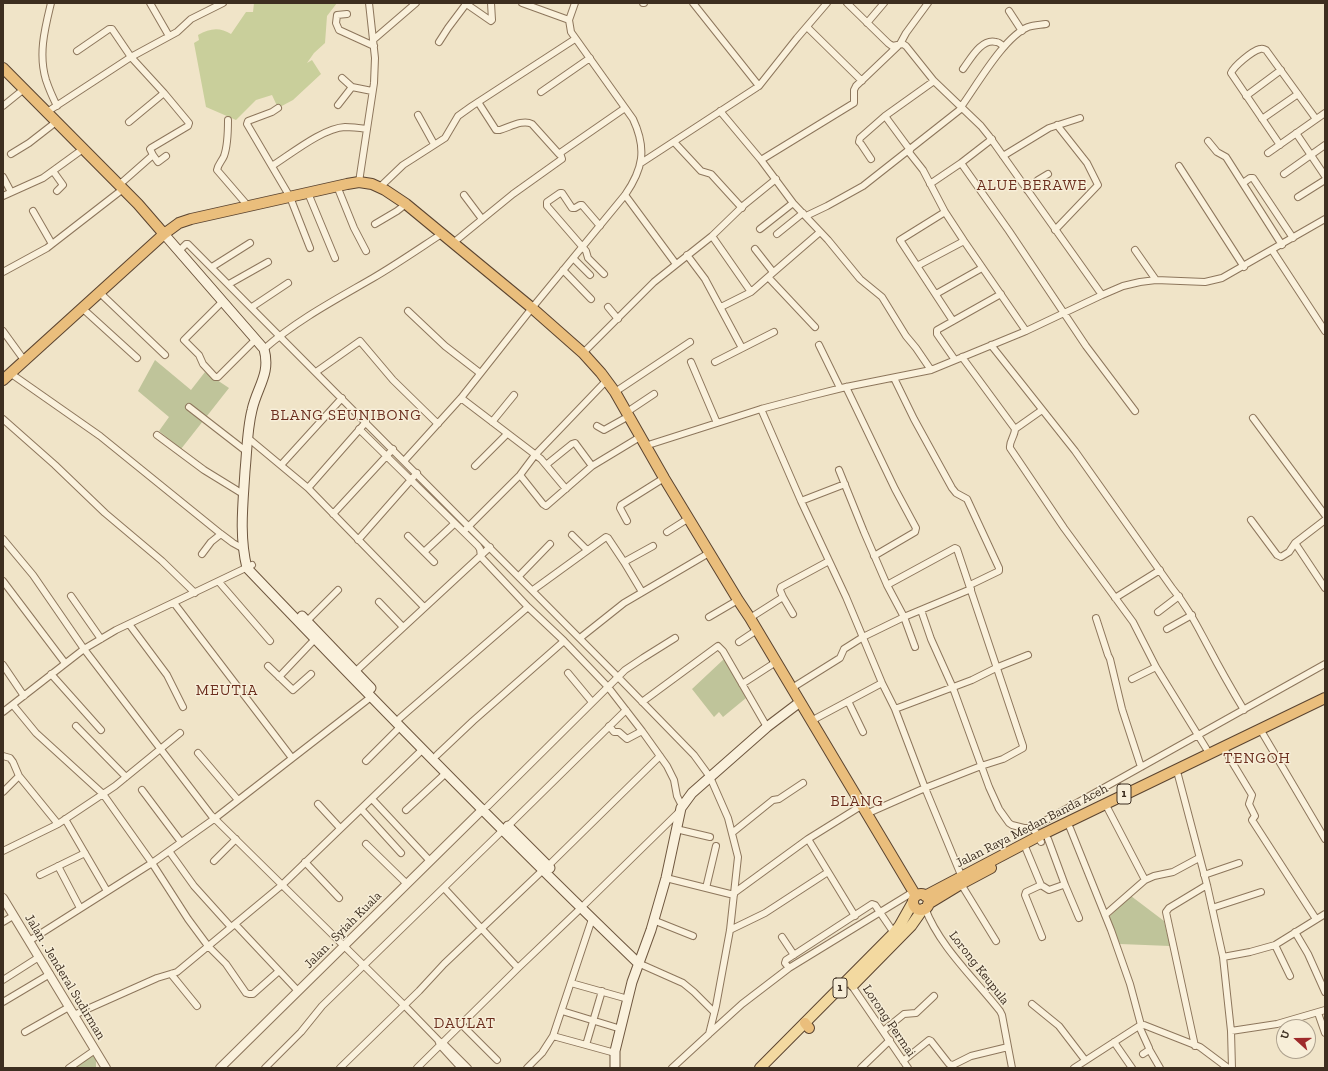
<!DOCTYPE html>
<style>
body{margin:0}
#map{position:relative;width:1328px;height:1071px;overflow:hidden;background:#f0e4c8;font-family:"Zilla Slab",serif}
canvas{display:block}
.frame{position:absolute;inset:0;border:4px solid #3d2e20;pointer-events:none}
.north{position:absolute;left:1276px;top:1019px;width:40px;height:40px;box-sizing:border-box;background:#f7eed8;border:1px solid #ada18e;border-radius:50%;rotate:291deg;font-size:11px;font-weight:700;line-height:16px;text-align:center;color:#3d2e20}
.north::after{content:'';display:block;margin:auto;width:14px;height:18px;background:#9e2a2b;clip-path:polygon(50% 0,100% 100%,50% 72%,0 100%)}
</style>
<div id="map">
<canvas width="1328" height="1071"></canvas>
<div class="frame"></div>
<div class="north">U</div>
</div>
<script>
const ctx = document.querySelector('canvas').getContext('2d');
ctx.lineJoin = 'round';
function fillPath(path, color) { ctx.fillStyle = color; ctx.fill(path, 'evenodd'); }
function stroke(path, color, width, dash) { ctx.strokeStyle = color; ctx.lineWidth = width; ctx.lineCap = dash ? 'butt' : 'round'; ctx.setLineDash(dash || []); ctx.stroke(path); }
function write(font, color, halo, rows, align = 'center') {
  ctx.font = font + ' "Zilla Slab",serif'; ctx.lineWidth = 3; ctx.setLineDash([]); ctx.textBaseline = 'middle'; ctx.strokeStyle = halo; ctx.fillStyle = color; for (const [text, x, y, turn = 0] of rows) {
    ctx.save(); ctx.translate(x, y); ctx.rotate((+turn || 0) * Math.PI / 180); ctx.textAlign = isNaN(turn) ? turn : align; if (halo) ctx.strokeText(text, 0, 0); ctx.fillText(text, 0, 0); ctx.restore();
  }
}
fillPath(new Path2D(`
 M 254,3 L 337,3 L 327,16 L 325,43 L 314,53 L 307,63 L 312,60 L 321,74 L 293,100 L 278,108 L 272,95 L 256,100 L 236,120 L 206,107 L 194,43 L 199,40 L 198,35 C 210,28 220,27 231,34 L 246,12 L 253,12 Z`), '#c9cf9b');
fillPath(new Path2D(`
 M 155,360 L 191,390 L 205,372 L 229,388 L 181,449 L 159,431 L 169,417 L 138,391 Z
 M 724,659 L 746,698 L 723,717 L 719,712 L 714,717 L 692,689 Z
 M 1131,896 L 1164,921 L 1170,946 L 1120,944 L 1109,917 Z
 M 93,1055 L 96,1059 L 96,1068 L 74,1068 L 89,1056 Z`), '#bfc49a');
const minor = new Path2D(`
 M 51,3 C 45,28 38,54 46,80 C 49,89 53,98 57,106
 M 150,3 L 169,36
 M 465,3 L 491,21 L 492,20 L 491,3
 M 522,3 L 569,20
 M 643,3 L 644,3
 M 693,3 L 759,86
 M 847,3 L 888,43 L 892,46 L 903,44 L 906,46 L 934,81 L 981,126 L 989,136 L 1102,295
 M 1009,11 L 1022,31
 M 347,14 L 337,15 L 336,23 L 339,30 L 374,46
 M 867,23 L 884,3
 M 807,27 L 862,81
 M 373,40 L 416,3
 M 439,42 L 448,28 L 466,4
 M 77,51 L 109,29 L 112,29 L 131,57 L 164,93 L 189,123 L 188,126 L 151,148 L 150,149 L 153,155
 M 963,69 C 970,60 981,38 996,42 C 999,42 1002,45 1004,47
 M 342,78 L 352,87 L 372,91
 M 541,92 L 590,58
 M 1246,96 L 1281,70
 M 478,102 L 496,130 L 500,130 C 510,127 523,119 532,124 L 559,154
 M 338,105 L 352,87
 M 3,106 L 24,89
 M 961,107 C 977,85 1004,37 1028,27 C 1034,25 1040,25 1046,24
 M 278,108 L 272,112 L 248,121 L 247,124 L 290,197 L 310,248
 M 720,111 L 761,160 L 793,203 L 828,240 L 860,279 L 882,297 L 906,336 L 916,348 L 931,370
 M 47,112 L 131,57 L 177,32 L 191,19 L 223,3
 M 418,115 L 434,144
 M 885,116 L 910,150
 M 1262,119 L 1298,94
 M 228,120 C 228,131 228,145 224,156 C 222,161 218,164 217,170 L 248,206
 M 129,122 L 164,93
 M 1296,133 L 1325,176
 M 1208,141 L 1217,152 L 1226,157 L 1282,245
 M 674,142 L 701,171 L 711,174 L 742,208
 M 1280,145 L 1231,73 C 1234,66 1252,51 1260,49 C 1263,48 1263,49 1266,50 L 1316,119
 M 908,151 L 923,170 L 945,212 L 964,241 L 1026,331
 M 1268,153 L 1325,113
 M 11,154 L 29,143 L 56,122
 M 1003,156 L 1049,128 L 1080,118
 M 871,159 L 861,144 L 859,142 L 860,138 L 885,116 L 934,81
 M 761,160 L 854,103 L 854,90 L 856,86 L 900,44 L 906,33 L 928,3
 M 641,163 L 759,86 L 797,38 L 827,3
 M 961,163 L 1009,231 L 1086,346 L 1135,411
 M 272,166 C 291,154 323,128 345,127 C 352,127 360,128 367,129
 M 1179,166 L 1244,267
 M 53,171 L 63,185 L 57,191
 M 1284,174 L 1325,145
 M 3,177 L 11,192
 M 359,182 L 374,83 L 375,58 L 369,3
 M 1243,183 L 1250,178 L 1253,178 L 1293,238
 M 930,184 L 961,163 L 992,139
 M 119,185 L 153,155 L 158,162 L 166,156
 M 337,186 L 354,228 L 366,251
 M 380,187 L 403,165 L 445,138 L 458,116 L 472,106 L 575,39
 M 1027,190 L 1038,180 L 1048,174
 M 308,193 L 335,258
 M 464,195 L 482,219
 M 625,195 L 676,264
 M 3,196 L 43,178 L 83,149
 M 1298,197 L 1325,180
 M 33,211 L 52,244
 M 945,212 L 900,240 L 953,321
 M 806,216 L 827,206 L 863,186 L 962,108
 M 375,224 L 397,211 L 406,204
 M 600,226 L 582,205 L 580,205 L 575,208 L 572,208 L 562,193 L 560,193 L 547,202 L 547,206 L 586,251 L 588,258 L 604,274
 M 760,229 L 793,203
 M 1055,230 L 1098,185 L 1087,163 L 1057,125
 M 777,234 L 803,213
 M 712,236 L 751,292
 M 453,243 L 513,194 L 562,159 L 560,153 L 625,108
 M 755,249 L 773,272
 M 1135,250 L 1156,280
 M 1272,250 L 1325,331
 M 179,251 L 186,244 L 188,244 L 618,677 L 694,755 L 710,777 L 728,818 L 738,857 L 730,930 L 716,1006 L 709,1034 L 672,1068
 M 687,255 L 705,279 L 742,348
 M 573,258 L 590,275
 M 917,266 L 964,241
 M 212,267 L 250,243
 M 563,270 L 591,299
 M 3,272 L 47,248 L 123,189
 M 229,284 L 268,262
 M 99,292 L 165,355
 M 936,294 L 982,268
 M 222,302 L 184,340 L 199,355 L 203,364 L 215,377 L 218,377 L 255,340
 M 252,307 L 288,283
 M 608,307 L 618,319
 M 721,307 L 751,292 L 768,277
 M 82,308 L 137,358
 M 408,311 L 445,346 L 480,373
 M 815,327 L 768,277 L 820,232
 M 3,331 L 24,360
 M 819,345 L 840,388
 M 991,345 L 1075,451 L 1172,588 C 1188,607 1197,626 1209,648 C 1220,669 1232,690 1244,710
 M 264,349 C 297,320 335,300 373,278 C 397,264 420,248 443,233
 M 583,353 L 654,282 L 712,236 L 744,205 L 776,179
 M 962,357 L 1015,429 C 1015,436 1009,441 1010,448 L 1064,528 L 1133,622 L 1156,667 L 1209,753
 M 955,360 L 937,334 L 937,330 L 1001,294
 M 691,362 L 717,423
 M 715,362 L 774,332
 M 316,372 L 360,341 L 393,380 L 438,424
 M 10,373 L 100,436 L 221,534 L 233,543 L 242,548
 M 894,378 L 914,419 L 952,488 L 956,493 L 967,499 L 999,568 L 999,571 L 970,585
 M 846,387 L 895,489 L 916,528 L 915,532 L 874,556
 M 615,392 L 690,342
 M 461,398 L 541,459 L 566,489
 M 189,407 L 247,452
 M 761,409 L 801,501 L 846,597 L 882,683 L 895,709 L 925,788 L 961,875
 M 627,412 L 654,394
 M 1253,418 L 1325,515
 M 3,419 L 55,465 L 105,513 L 162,561 L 195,593
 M 492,422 L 514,395
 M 597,426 L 604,430 L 629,416
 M 359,429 L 478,546 L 480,549 L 481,557 L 528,607 L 564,641 L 608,687 L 642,731 L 667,766 L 674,780 L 677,796 L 682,806
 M 1015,429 L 1042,410
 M 157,435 L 204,470 L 243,494
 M 248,438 L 308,488 L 424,607
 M 645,446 L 761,409 L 810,396 L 846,387 L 931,370 L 1026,331 L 1102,295 L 1123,286 L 1140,282 L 1156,280 L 1205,282 L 1222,278 L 1325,219
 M 404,461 L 461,398 L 532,308 L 625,195 C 643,169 647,149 633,119 L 571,32 L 569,20 L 575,3
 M 281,465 L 342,398
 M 546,465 L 572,444 L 575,443 L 592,466
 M 475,466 L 507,434
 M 839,470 L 864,532 L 887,585 L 904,617 L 915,647
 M 520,475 L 543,504 L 546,506 L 592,466 L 640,437
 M 308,488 L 366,422
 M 801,501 L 845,484
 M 333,514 L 393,449
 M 1251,520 L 1277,555 L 1281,557 L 1289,552 L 1295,543 L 1325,520
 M 627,521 L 620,508 L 621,505 L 664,478
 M 466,529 L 520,475 L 535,455 L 606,381
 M 667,532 L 689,518
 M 572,535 L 587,550
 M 408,536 L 434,562
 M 3,539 L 33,575 L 84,649 L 211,815 L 404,1005 L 438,1040 L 440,1045 L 461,1068
 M 358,540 L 417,473
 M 1295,543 L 1325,588
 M 424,552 L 454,524
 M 202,554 L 211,542 L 221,534
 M 624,562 L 642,592
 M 519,576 L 550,544
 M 3,581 L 65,663
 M 219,582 L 270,641
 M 533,590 L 606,537 L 608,538 L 624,562 L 653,546
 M 71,596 L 101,639
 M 783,597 L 793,614
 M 1115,598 L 1160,570
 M 379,602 L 403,627
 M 174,603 L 292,758
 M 921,610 L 931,639 L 953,688 L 989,787 L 999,809 L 1009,823 L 1012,825 L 1024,828 L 1032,828 L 1039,836 L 1041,842
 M 1158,612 L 1179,596
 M 709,617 L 738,600
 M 750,618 L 783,597 L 780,590 L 781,587 L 829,561
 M 1096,618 L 1108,655 L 1110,659 L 1122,709 L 1141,767
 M 307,621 L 338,590
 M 129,624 L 167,675 L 183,707
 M 1167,629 L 1192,615
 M 580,638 L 624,603 L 709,553
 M 739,642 L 757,630
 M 3,665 L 24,696
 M 268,666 L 293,690 L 311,674
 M 356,671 L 490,547
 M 568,673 L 592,702
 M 51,674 L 101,730
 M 279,677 L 315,639
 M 1132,679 L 1156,667
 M 742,684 L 776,662
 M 792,688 L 840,658 L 844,649 L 863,637 L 904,617 L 971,589
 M 848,701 L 863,732
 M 642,702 L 718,646 L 723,651 L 767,727
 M 13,705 L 36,733 L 103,794 L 152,863 L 188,919 L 208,946 L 226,964 L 246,993 L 249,994 L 253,994 L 279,971
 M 895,709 L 972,680 L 998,667 L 1028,655
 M 3,712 L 84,649 L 116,630 L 252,565
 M 400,718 L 528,607
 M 811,721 L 882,683
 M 76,726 L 126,777
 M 609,726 L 614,732 L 619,732 L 627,739 L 642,731
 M 1263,734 L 1325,839
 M 1226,752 L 1252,795 L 1249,804 L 1255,816 L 1252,820 L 1316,919
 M 198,753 L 238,800
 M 437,755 L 473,721 L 564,641
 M 3,756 L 10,758 L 13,762 L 19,776 L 58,824
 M 366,761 L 401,726
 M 1178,775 L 1207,885 L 1223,957 L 1231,1031 L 1232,1068
 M 142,790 L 181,842
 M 3,792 L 19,776
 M 372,799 L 430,861
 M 318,804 L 340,828
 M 488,806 L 625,670 L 643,658 L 675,638
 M 361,809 L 401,853
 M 406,810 L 446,773
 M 866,814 L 925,788 L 981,766 L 1003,759 L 1023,748 L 1023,746 L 957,549 L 955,548 L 887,585
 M 65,819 L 107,891
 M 508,826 L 626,710
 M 1032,828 L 1325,664
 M 1070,828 L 1111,930 L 1130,984 L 1141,1025
 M 676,829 L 710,837
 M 732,833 L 773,800 L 779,799 L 803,783
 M 808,839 L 855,916
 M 1048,839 L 1065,885
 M 366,844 L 407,884
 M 1026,849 L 1041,885 L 1026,892 L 1025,895 L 1042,937
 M 3,851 L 58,824 L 115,786 L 180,733
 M 169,851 L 194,886 L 231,927
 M 214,861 L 236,839
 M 305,862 L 339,898
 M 58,866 L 80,908
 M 548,866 L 660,756
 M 40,875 L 85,853
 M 1204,875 L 1239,863
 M 666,878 L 734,895
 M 1145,880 L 1154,876 L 1173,872 L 1199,858
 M 961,884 L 996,941
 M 1041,885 L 1049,890 L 1063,885 L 1065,885 L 1079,918
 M 444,888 L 518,968
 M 706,888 L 716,846
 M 734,893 L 808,839 L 861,806
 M 585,904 L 679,812
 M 925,908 C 939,946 975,979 1000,1011 L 1002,1015 L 1012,1068
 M 1212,908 L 1261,892
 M 1105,915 L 1145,880 L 1108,809
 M 653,920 L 693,936
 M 3,922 L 13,916
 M 235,924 L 298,991
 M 730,930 L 765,913 L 828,872
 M 1295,932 L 1308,954 L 1325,992
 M 782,937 L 794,955
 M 29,941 L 152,863 L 214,819 L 371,697
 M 1275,945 L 1290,976
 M 1223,957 L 1250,952 L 1275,945 L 1325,914
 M 638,963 L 683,983 L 694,992 L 714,1012
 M 789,968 L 785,963 L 786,960 L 872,904 L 875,905 L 894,933
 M 171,974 L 197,1006
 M 3,980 L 39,957
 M 571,983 L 628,999
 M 852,986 L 908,1068
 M 3,1002 L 50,974
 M 1032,1004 L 1059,1026 L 1085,1060
 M 562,1011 L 621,1029
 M 1318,1013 L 1325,1033
 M 74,1015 L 157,978 L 177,972 L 282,885 L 423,749
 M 461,1024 L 497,1060
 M 1139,1026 L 1149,1048 L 1149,1050 L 1143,1054
 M 883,1031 L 904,1014 L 916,1013 L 934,996
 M 1231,1031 L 1277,1024 L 1325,1010
 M 25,1032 L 69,1007
 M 710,1033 L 742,1004 L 789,968 L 913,892
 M 553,1036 L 586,1045 L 602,991
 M 439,1041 L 445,1045 L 468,1068
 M 1114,1042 L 1132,1068
 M 586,1045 L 615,1053
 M 1195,1046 L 1166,912 L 1169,908 L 1207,885
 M 1149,1049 L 1160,1068
 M 903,1061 L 929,1040 L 931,1041 L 949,1064 L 953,1065 L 971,1056 L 1008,1047
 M 69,1068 L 95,1050
 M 265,1068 L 301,1032 L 322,1006 L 503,830
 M 340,1068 L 419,991 L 444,964 L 543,870
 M 417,1068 L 518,968 L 581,908
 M 527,1068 L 542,1053 L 553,1036 L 592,919
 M 861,1068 L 890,1040
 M 1074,1068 L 1139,1026 L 1144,1025 L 1200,1047 L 1228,1068`);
const tertiary = new Path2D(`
 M 3,898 L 106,1068
 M 220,1068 L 483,809`);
const secondary = new Path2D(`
 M 164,234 L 264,349 C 271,374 257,387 252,410 C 247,430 247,451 245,471 C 243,504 239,536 247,568 C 375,702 505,835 638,963
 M 302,616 L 371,688
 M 508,826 L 550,868
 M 615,1068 L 615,1051 L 632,982 L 651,930 L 666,878 L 681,808 L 692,793 L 767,727 L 800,702`);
const primary = new Path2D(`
 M 853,985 L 911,926 L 923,909
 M 760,1068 L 894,933 L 900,925 L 913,902`);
const trunk = new Path2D(`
 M 3,68 L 138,204 L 164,234
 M 3,380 L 164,234 L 179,223 L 191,219 L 347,184 L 359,182 L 372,184 L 385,190 L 406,204 L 532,308 L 583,353 L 601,373 L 615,392 L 664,478 L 738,600 L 750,618 L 916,896
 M913 902a8 8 0 1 1 16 0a8 8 0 1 1-16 0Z
 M 925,896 L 1039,836 L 1325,698
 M 928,904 L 961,884 L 991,868
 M 805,1023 L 809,1028`);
stroke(minor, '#8d765c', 8);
stroke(tertiary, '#8d765c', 10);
stroke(secondary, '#6f573f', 11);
stroke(primary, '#5b4430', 12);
stroke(trunk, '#5b4430', 12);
stroke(minor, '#faf1dc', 6);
stroke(tertiary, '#faf1dc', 8);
stroke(secondary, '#faf1dc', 9);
stroke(primary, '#f3d9a0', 10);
stroke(trunk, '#eabe7c', 10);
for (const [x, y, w] of [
 [1124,794,14],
 [840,988,14]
]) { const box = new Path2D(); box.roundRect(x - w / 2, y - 10, w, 20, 3); ctx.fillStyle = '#f7eed8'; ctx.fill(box); stroke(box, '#3d2e20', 1); }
write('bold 12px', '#3d2e20', null, [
 ["1",1124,794],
 ["1",840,988]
]);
write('13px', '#3d2e20', '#f7eed8', [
 ["Jalan Raya Medan Banda Aceh",1032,826,-27],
 ["Jalan . Syiah Kuala",343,930,-45],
 ["Lorong Keupula",979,968,52],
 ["Jalan . Jenderal Sudirman",65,977,59],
 ["Lorong Permai",889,1021,56]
]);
ctx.letterSpacing = '1px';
write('15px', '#6b2e1e', '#f7eed8', [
 ["ALUE BERAWE",1032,186],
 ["BLANG SEUNIBONG",346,416],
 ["MEUTIA",227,691],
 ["TENGOH",1257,759],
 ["BLANG",857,802],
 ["DAULAT",465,1024]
]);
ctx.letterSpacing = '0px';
</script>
